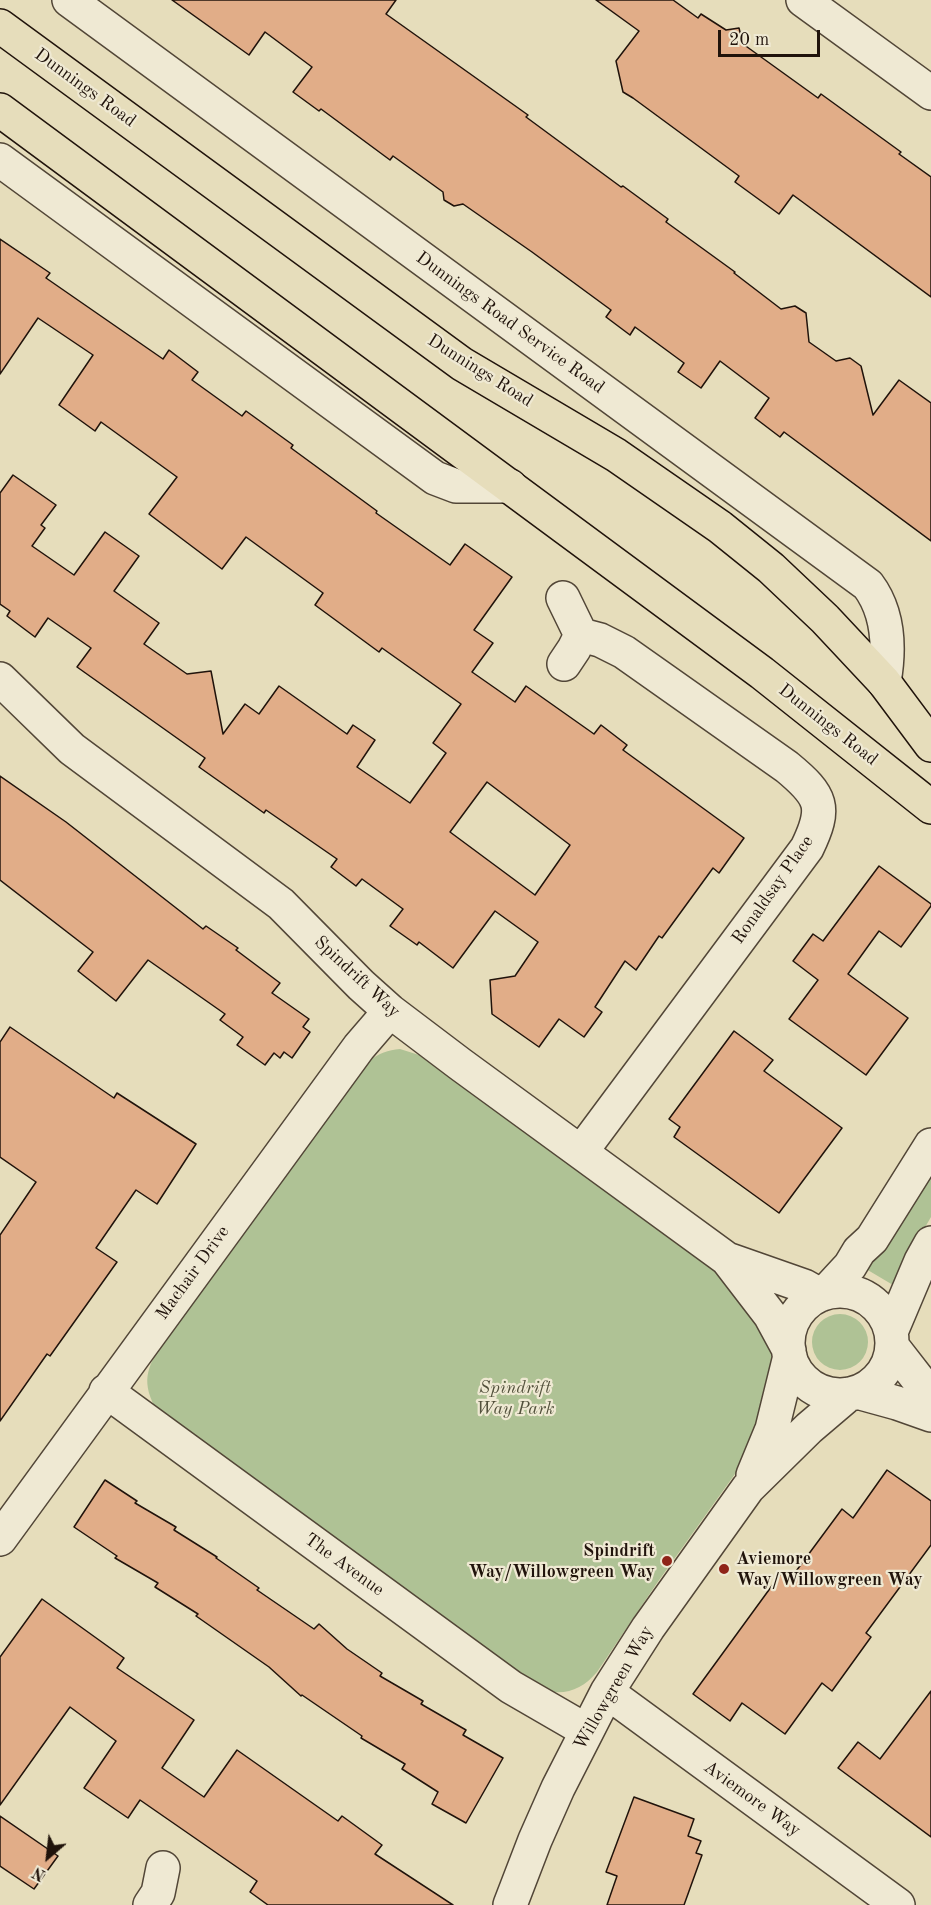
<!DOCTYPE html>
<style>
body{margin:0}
#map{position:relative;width:931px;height:1905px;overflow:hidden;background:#e6ddbb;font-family:"Old Standard TT",serif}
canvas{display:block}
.north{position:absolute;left:18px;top:1827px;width:60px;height:60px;-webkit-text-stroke:4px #efe9d3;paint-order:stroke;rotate:208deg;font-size:16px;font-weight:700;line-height:24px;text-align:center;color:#20130b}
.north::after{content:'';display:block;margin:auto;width:21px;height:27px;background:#20130b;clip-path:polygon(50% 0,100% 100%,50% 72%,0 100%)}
.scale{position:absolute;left:718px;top:30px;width:102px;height:27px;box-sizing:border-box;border:3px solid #20130b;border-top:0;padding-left:8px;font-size:18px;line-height:21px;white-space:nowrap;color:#20130b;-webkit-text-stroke:4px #efe9d3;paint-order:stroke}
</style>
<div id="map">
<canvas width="931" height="1905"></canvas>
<div class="north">N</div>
<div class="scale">20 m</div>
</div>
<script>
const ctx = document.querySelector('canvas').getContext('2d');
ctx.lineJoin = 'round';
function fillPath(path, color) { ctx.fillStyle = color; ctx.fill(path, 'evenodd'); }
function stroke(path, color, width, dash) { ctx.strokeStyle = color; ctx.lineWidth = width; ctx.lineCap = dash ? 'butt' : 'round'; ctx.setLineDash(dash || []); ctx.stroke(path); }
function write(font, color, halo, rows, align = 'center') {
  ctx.font = font + ' "Old Standard TT",serif'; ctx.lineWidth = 4.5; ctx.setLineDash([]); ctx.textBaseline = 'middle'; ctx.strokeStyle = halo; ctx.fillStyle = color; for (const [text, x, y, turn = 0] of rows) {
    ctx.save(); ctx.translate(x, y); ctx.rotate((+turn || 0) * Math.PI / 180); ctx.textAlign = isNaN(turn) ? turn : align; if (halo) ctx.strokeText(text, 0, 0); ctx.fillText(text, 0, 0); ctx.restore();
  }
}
fillPath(new Path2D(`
 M 400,1049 L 419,1055 L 714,1268 L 729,1281 L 772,1348 L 774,1364 L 750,1453 L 657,1583 L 597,1672 C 582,1690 563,1697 540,1689 L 155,1407 C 140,1379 149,1364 165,1339 L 369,1061 C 379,1053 388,1050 400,1049 Z
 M 931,1167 L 931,1217 L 913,1248 L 895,1284 L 893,1285 L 866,1269 Z
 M812 1342a28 28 0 1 1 56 0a28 28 0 1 1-56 0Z`), '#afc295');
const building = new Path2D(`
 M 172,0 L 396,0 L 386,14 L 528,115 L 526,117 L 621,187 L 623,186 L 668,219 L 666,222 L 735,272 L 734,273 L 781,309 L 795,306 L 806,313 L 809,342 L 836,361 L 850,358 L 861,366 L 873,415 L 899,380 L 931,403 L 931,541 L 784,432 L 780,437 L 755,418 L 769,398 L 720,361 L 701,388 L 678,372 L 684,363 L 635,327 L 630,335 L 606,317 L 611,310 L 532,252 L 463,204 L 454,206 L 444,200 L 443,192 L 393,156 L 390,160 L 321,109 L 319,111 L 293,92 L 312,67 L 265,32 L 249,55 Z
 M 596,0 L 673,0 L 698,18 L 701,14 L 726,30 L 739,28 L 743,44 L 818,98 L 821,94 L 901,152 L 899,154 L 931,177 L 931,297 L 793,195 L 779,214 L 735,182 L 739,176 L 633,98 L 623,92 L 616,61 L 639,31 Z
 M 0,239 L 50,273 L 46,278 L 163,359 L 169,350 L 198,372 L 192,380 L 242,416 L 246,411 L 293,445 L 291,448 L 377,511 L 376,513 L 450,565 L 465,544 L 512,577 L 474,630 L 493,643 L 472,672 L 515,702 L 526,686 L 594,734 L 601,725 L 627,745 L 623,750 L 744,838 L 719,873 L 713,868 L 662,938 L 659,936 L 636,970 L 625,961 L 595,1007 L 602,1012 L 584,1037 L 559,1019 L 539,1047 L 492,1014 L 490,980 L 515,976 L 538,942 L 495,911 L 453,968 L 419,942 L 417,945 L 390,926 L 403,909 L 362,879 L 356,886 L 331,867 L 337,859 L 266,810 L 264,813 L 199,767 L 205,758 L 77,667 L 91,648 L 48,618 L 35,637 L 7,616 L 10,611 L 0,604 L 0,493 L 13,475 L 56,505 L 41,525 L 45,528 L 32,546 L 74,575 L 105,532 L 139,556 L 114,591 L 159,623 L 144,644 L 187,674 L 211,671 L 223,734 L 245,704 L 259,714 L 279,686 L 347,734 L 353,725 L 375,740 L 357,767 L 410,803 L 446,753 L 433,743 L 461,704 L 382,648 L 379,652 L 315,605 L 323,593 L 246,537 L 222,569 L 149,514 L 177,477 L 101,422 L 95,431 L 59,405 L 93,355 L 38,318 L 0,374 ZM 487,782 L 570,845 L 535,895 L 450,832 Z
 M 0,776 L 66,822 L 203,929 L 206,926 L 238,948 L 236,950 L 280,983 L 272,993 L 309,1019 L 303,1027 L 310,1032 L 292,1058 L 284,1052 L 280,1058 L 274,1053 L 265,1065 L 237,1045 L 243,1037 L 220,1020 L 225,1014 L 148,960 L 116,1001 L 78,971 L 93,952 L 0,880 Z
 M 879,866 L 931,904 L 931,906 L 901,947 L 879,931 L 848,974 L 908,1018 L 866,1075 L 789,1019 L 818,980 L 793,961 L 813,934 L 823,941 Z
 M 10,1027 L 114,1098 L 117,1093 L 196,1144 L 157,1204 L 136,1190 L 96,1248 L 117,1262 L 50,1356 L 47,1354 L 0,1421 L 0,1235 L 36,1182 L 0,1157 L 0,1042 Z
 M 734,1031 L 773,1060 L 764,1071 L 842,1128 L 779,1213 L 674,1137 L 680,1127 L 669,1119 Z
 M 887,1470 L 931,1501 L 931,1545 L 866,1633 L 871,1637 L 832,1691 L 822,1683 L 785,1734 L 742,1703 L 730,1721 L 693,1694 L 782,1572 L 791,1578 L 842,1509 L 853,1518 Z
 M 105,1480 L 137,1501 L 135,1503 L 176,1527 L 174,1530 L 217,1557 L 216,1558 L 259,1588 L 257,1590 L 314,1629 L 319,1624 L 347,1649 L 382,1673 L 380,1676 L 423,1701 L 421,1704 L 466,1730 L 463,1735 L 503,1758 L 466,1823 L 432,1804 L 438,1792 L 402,1769 L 405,1764 L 361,1738 L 362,1736 L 302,1695 L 301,1696 L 269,1667 L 196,1616 L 198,1614 L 155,1587 L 158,1583 L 115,1558 L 117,1556 L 74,1527 Z
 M 42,1599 L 124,1658 L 117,1668 L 194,1720 L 162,1768 L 204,1797 L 237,1750 L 338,1821 L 342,1816 L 382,1845 L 375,1854 L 453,1905 L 268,1905 L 250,1892 L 257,1881 L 140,1800 L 128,1818 L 84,1788 L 116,1741 L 70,1707 L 0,1805 L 0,1657 Z
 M 931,1691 L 931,1837 L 838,1768 L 858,1742 L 880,1759 Z
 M 634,1797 L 694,1819 L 688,1836 L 701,1841 L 696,1853 L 702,1855 L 684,1905 L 607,1905 L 617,1876 L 606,1872 Z
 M 0,1816 L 58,1856 L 34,1889 L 0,1866 Z`);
fillPath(building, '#e1ad88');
stroke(building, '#20130b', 1.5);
const minor = new Path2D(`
 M 69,0 L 868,585 C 889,613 890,648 884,682
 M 803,0 L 931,93
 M 0,160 L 435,478 L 456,486 L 510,486
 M 563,598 L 581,635 L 574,649 L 564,664
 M 581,635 L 600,640 L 624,652 L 787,767 C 822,796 827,807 807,848 L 581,1152
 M 0,679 L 72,749 L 281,904 L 361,985 L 390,1011 L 460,1064 L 727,1259 L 770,1315 L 789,1350
 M 727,1259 L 804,1286 L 820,1295
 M788 1343a52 52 0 1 1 104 0a52 52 0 1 1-104 0Z
 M 825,1293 L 850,1266 L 859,1251 L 872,1239 L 931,1145
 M 891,1332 L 921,1261 L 931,1243
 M 892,1346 L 931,1396
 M 106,1391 L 511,1687 L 587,1731
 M 857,1392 L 897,1403 L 931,1415
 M 753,1475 L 772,1429 L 790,1356
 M 0,1539 L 359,1047 L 390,1011
 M 607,1692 L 898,1905
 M 150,1905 L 158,1893 L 163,1868
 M 510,1905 L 535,1840 L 558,1788 L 607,1692 L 648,1628 L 748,1488 L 809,1428 L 849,1394`);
const major = new Path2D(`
 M 0,26 L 462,364 L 616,455 L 720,527 L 771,568 L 825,619 L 884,682 L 931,745
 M 0,110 L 762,673 L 931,807`);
stroke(minor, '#524637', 36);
stroke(major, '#20130b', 36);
stroke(minor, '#efe9d3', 33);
stroke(major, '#e6ddbb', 33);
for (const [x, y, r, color] of [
 [667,1561,6,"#8f2418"],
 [724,1569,6,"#8f2418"]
]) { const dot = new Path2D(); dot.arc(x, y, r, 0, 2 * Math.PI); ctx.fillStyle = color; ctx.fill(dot); stroke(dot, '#efe9d3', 2); }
write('18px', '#20130b', '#efe9d3', [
 ["Dunnings Road",85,88,36],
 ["Dunnings Road Service Road",510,323,36],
 ["Dunnings Road",480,371,32],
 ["Dunnings Road",828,725,38],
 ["Ronaldsay Place",773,890,-55],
 ["Spindrift Way",357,977,43],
 ["Machair Drive",193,1273,-54],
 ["The Avenue",344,1565,36],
 ["Willowgreen Way",614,1688,-60],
 ["Aviemore Way",752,1799,36]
]);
write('italic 18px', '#52503b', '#efe9d3', [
 ["Spindrift",515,1388],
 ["Way Park",515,1409]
]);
write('bold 18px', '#20130b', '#efe9d3', [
 ["Spindrift",655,1551],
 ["Way/Willowgreen Way",655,1572],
 ["Aviemore",736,1559,"left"],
 ["Way/Willowgreen Way",736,1580,"left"]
], 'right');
</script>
